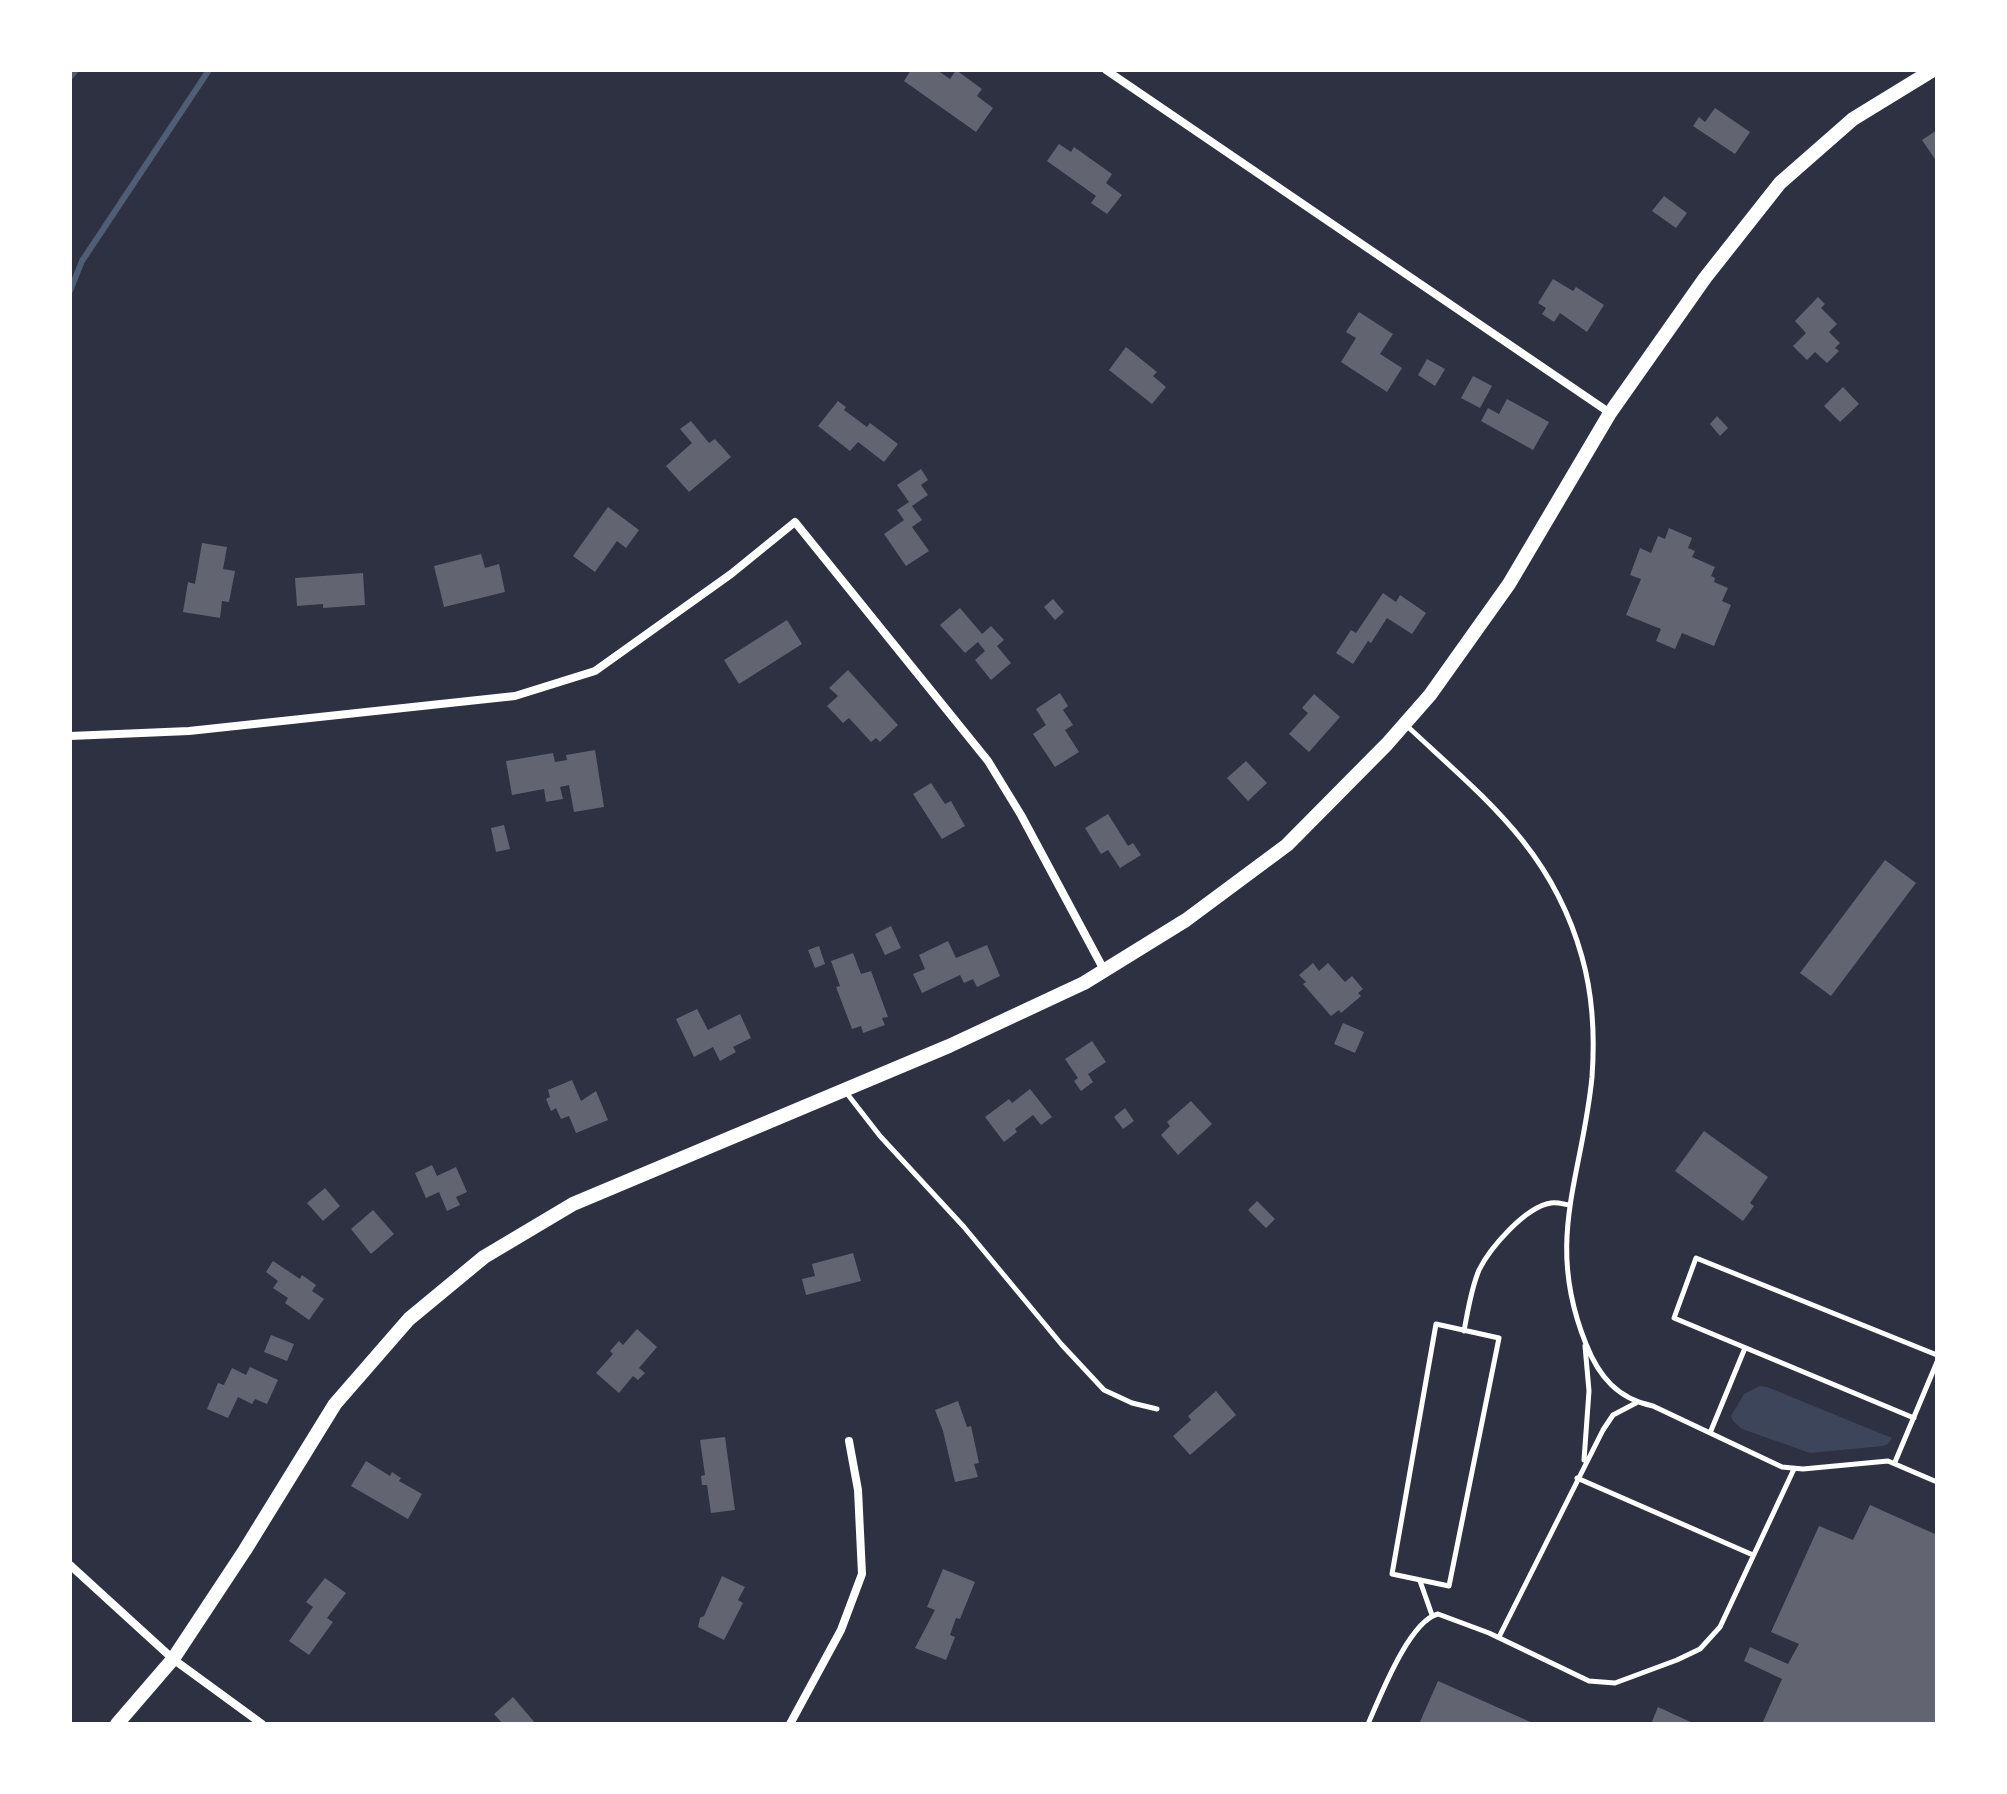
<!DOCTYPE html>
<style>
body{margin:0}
#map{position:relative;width:2007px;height:1794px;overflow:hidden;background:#2d3142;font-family:Mulish,sans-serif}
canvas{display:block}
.frame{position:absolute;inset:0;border:72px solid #fff;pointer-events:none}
</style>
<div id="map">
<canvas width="2007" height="1794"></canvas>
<div class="frame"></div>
</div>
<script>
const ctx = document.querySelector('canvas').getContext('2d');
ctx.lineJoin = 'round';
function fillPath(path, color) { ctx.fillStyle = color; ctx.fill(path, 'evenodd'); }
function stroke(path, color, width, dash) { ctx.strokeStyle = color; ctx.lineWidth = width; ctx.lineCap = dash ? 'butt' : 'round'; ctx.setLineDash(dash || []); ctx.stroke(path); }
fillPath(new Path2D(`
 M 1760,1386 L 1767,1387 L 1892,1438 L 1888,1444 L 1883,1446 L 1810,1453 L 1742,1429 L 1733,1421 L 1731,1416 L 1744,1394 Z`), '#3c4559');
stroke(new Path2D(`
 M 70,77 L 76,70
 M 70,291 L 82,261 L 209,70`), '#4f5d75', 6);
fillPath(new Path2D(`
 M 911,70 L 937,70 L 950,79 L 956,70 L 982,89 L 977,96 L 993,108 L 976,132 L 904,81 Z
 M 1715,108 L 1750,132 L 1735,154 L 1693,126 L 1699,117 L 1705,122 Z
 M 1937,130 L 1937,162 L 1922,140 Z
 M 1059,144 L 1071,152 L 1074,147 L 1112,174 L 1106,183 L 1122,195 L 1107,214 L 1091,203 L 1096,196 L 1047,161 Z
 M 1664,196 L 1687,213 L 1676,228 L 1652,211 Z
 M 1553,279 L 1573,291 L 1576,287 L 1604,305 L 1587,332 L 1560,313 L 1554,322 L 1542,314 L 1546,308 L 1538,303 Z
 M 1818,297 L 1825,304 L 1821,308 L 1837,324 L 1829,332 L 1840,343 L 1835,348 L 1839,351 L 1827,363 L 1815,352 L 1807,360 L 1793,346 L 1806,333 L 1795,321 Z
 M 1359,312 L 1393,334 L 1380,354 L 1402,368 L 1387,392 L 1341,362 L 1356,338 L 1346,332 Z
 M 1126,347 L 1157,372 L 1153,376 L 1166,387 L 1152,404 L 1109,370 Z
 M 1427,359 L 1445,369 L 1435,386 L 1418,375 Z
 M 1473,376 L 1492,386 L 1480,408 L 1461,398 Z
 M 1843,387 L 1859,404 L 1840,422 L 1824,406 Z
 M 1507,399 L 1549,422 L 1533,450 L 1481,421 L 1488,408 L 1499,414 Z
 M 838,401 L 846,407 L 844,410 L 867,427 L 870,423 L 898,444 L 884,462 L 858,442 L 850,451 L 818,426 Z
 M 1717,416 L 1728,428 L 1720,436 L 1710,424 Z
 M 691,421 L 709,443 L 715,439 L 731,457 L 689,492 L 666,466 L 692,443 L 680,429 Z
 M 921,469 L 928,480 L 921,485 L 928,495 L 912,506 L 922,520 L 912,527 L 929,551 L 906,566 L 884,534 L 904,520 L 897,510 L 909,502 L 897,485 Z
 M 608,507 L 639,530 L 626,548 L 617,541 L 595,572 L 573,556 Z
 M 1669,528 L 1692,538 L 1688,548 L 1695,551 L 1692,557 L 1715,567 L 1711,576 L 1715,578 L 1714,582 L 1728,588 L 1722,601 L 1731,605 L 1714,646 L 1682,633 L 1675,649 L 1656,641 L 1661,629 L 1626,615 L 1641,579 L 1630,575 L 1640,548 L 1651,553 L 1658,536 L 1665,539 Z
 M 202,543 L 227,547 L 223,569 L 235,571 L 229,602 L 222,601 L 220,618 L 183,612 L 188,582 L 195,584 Z
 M 481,554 L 485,568 L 499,564 L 505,592 L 444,607 L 434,566 Z
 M 363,573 L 365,605 L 323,608 L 323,604 L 297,606 L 295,578 Z
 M 1383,593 L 1396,602 L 1400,595 L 1426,613 L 1412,634 L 1387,618 L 1371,643 L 1368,641 L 1353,664 L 1336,653 L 1351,630 L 1356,633 Z
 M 1053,599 L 1064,612 L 1055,620 L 1044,607 Z
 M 960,608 L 982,634 L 991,626 L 1004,640 L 997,646 L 1011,663 L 991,680 L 975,660 L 985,651 L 978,642 L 965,653 L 940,625 Z
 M 787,620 L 802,644 L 739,684 L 724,660 Z
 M 848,670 L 898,725 L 880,742 L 876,738 L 871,742 L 849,718 L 843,723 L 827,706 L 838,696 L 829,688 Z
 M 1060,693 L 1068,706 L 1063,710 L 1073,725 L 1065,730 L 1079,752 L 1055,767 L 1033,734 L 1046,725 L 1036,709 Z
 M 1314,694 L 1340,717 L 1309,752 L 1289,734 L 1308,713 L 1302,708 Z
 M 595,750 L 604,807 L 574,812 L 569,785 L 560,787 L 563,799 L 546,802 L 544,789 L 512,795 L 506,761 L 553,753 L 555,762 L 567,760 L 566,755 Z
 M 1246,761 L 1267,783 L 1248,801 L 1227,778 Z
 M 931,783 L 945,804 L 951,801 L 965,826 L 942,839 L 913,794 Z
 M 1108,814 L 1128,846 L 1133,843 L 1141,855 L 1120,868 L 1108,850 L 1101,854 L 1085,828 Z
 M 504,825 L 510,849 L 496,852 L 491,828 Z
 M 1885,860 L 1916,883 L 1831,996 L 1800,973 Z
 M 891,926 L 901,948 L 885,955 L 875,934 Z
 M 948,941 L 956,958 L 987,945 L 1000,976 L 977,987 L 973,979 L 964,983 L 960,975 L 922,993 L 913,974 L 925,969 L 919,955 Z
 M 819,946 L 825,964 L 815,968 L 808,950 Z
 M 853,953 L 861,974 L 871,971 L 888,1017 L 882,1018 L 885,1025 L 863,1033 L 861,1026 L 852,1029 L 836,987 L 840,986 L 831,961 Z
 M 1313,963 L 1319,971 L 1328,963 L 1345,982 L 1352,976 L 1363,989 L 1358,993 L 1361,996 L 1341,1013 L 1339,1010 L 1331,1016 L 1303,984 L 1306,982 L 1299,975 Z
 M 697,1009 L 708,1030 L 740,1014 L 751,1038 L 733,1047 L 736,1052 L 720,1061 L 713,1047 L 694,1057 L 676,1019 Z
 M 1343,1023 L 1364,1032 L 1355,1053 L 1334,1044 Z
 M 1092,1041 L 1106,1062 L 1088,1074 L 1093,1082 L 1081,1091 L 1074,1081 L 1078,1078 L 1065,1059 Z
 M 572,1080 L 581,1101 L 596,1091 L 608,1120 L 576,1133 L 569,1116 L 561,1119 L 556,1108 L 551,1111 L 546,1099 L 550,1097 L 548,1090 Z
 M 1030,1089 L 1052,1117 L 1041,1125 L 1033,1115 L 1015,1129 L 1017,1132 L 1004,1142 L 985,1117 L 1009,1099 L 1012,1103 Z
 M 1191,1101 L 1212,1124 L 1178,1155 L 1161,1135 L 1170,1126 L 1167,1122 Z
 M 1125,1108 L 1134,1121 L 1123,1129 L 1114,1117 Z
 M 1704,1131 L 1768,1177 L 1750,1203 L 1754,1206 L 1743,1221 L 1675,1171 Z
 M 432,1165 L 437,1176 L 456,1167 L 467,1192 L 456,1197 L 460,1205 L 447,1211 L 439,1192 L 426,1198 L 415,1173 Z
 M 325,1188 L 340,1206 L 323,1221 L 307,1203 Z
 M 1257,1201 L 1275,1219 L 1266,1228 L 1248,1210 Z
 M 373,1210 L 394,1234 L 371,1254 L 351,1229 Z
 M 853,1253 L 861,1281 L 806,1295 L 802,1279 L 815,1276 L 812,1264 Z
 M 273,1261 L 300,1279 L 302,1275 L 316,1285 L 312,1291 L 324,1299 L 309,1320 L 285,1303 L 288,1298 L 273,1288 L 278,1281 L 266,1272 Z
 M 637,1329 L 657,1347 L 639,1368 L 645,1373 L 638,1380 L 633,1376 L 619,1393 L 596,1373 L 613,1354 L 610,1351 L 619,1341 L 623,1345 Z
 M 271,1335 L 294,1344 L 287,1361 L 264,1352 Z
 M 250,1367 L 278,1380 L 267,1404 L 255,1399 L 252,1404 L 238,1397 L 228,1418 L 207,1409 L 218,1383 L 224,1385 L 232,1368 L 246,1375 Z
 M 1216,1391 L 1236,1415 L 1190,1455 L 1173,1436 L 1191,1420 L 1188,1416 Z
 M 958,1401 L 967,1427 L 971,1426 L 979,1463 L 974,1464 L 978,1477 L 955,1482 L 943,1431 L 935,1410 Z
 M 725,1437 L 735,1510 L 711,1513 L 707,1485 L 702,1485 L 701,1476 L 705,1475 L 700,1440 Z
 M 366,1461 L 390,1476 L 392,1472 L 401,1478 L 399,1481 L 422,1494 L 408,1519 L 351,1486 Z
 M 1870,1505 L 1937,1535 L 1937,1724 L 1762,1724 L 1782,1679 L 1744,1661 L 1750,1647 L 1788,1664 L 1799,1644 L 1771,1632 L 1819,1526 L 1853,1540 Z
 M 943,1569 L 975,1582 L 960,1619 L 956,1618 L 950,1635 L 955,1637 L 946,1660 L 915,1648 L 935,1610 L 927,1607 Z
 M 722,1576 L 745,1587 L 738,1600 L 743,1603 L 724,1640 L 698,1627 L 700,1618 L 704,1616 Z
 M 325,1578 L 346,1593 L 327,1618 L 333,1622 L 309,1655 L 289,1641 L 313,1607 L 306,1602 Z
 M 1438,1681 L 1535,1724 L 1419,1724 Z
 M 513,1697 L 536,1724 L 503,1724 L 494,1714 Z
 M 1658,1707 L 1695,1724 L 1651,1724 Z`), '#626471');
stroke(new Path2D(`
 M 1406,725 C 1484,798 1552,849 1582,957 C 1593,996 1595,1036 1592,1077 C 1582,1179 1544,1240 1586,1344 C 1599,1377 1618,1399 1653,1406 L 1782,1467 L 1803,1469 L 1888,1461 L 1937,1482
 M 845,1091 L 880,1136 L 964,1227 L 1062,1345 L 1104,1390 L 1132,1403 L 1157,1409
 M 1436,1324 L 1499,1338 L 1449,1586 L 1392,1574 Z
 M 1464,1331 C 1468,1310 1471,1289 1479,1270 C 1490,1248 1525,1207 1551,1203 C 1557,1202 1563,1204 1569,1205
 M 1914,1418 L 1674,1318 L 1696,1258 L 1937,1355
 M 1710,1433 L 1745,1348
 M 1584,1460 L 1589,1391 L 1585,1346
 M 1895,1462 L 1937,1362
 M 1577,1478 L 1753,1555
 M 1420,1581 L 1432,1615
 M 1499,1637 L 1603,1430 L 1613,1415 L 1636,1403
 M 1368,1724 C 1380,1697 1409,1621 1438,1614 L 1489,1633 L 1589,1681 L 1615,1683 L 1677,1660 L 1700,1649 L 1720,1627 L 1794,1469`), '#fff', 5);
stroke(new Path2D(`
 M 1106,70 L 1610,413
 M 70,736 L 189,731 L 515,696 L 595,671 L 731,574 L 795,522 L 988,761 L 1021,815 L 1104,970
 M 70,1565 L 173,1659 L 262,1724
 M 790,1724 L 841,1630 L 862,1574 L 858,1490 L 849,1441`), '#fff', 8);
stroke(new Path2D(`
 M 117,1724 L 173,1659 L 245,1550 L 335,1404 L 409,1319 L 484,1257 L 573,1204 L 949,1046 L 1084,983 L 1186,920 L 1287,845 L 1387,744 L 1430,695 L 1509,584 L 1610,413 L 1705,278 L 1780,183 L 1853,119 L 1933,70`), '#fff', 14);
</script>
